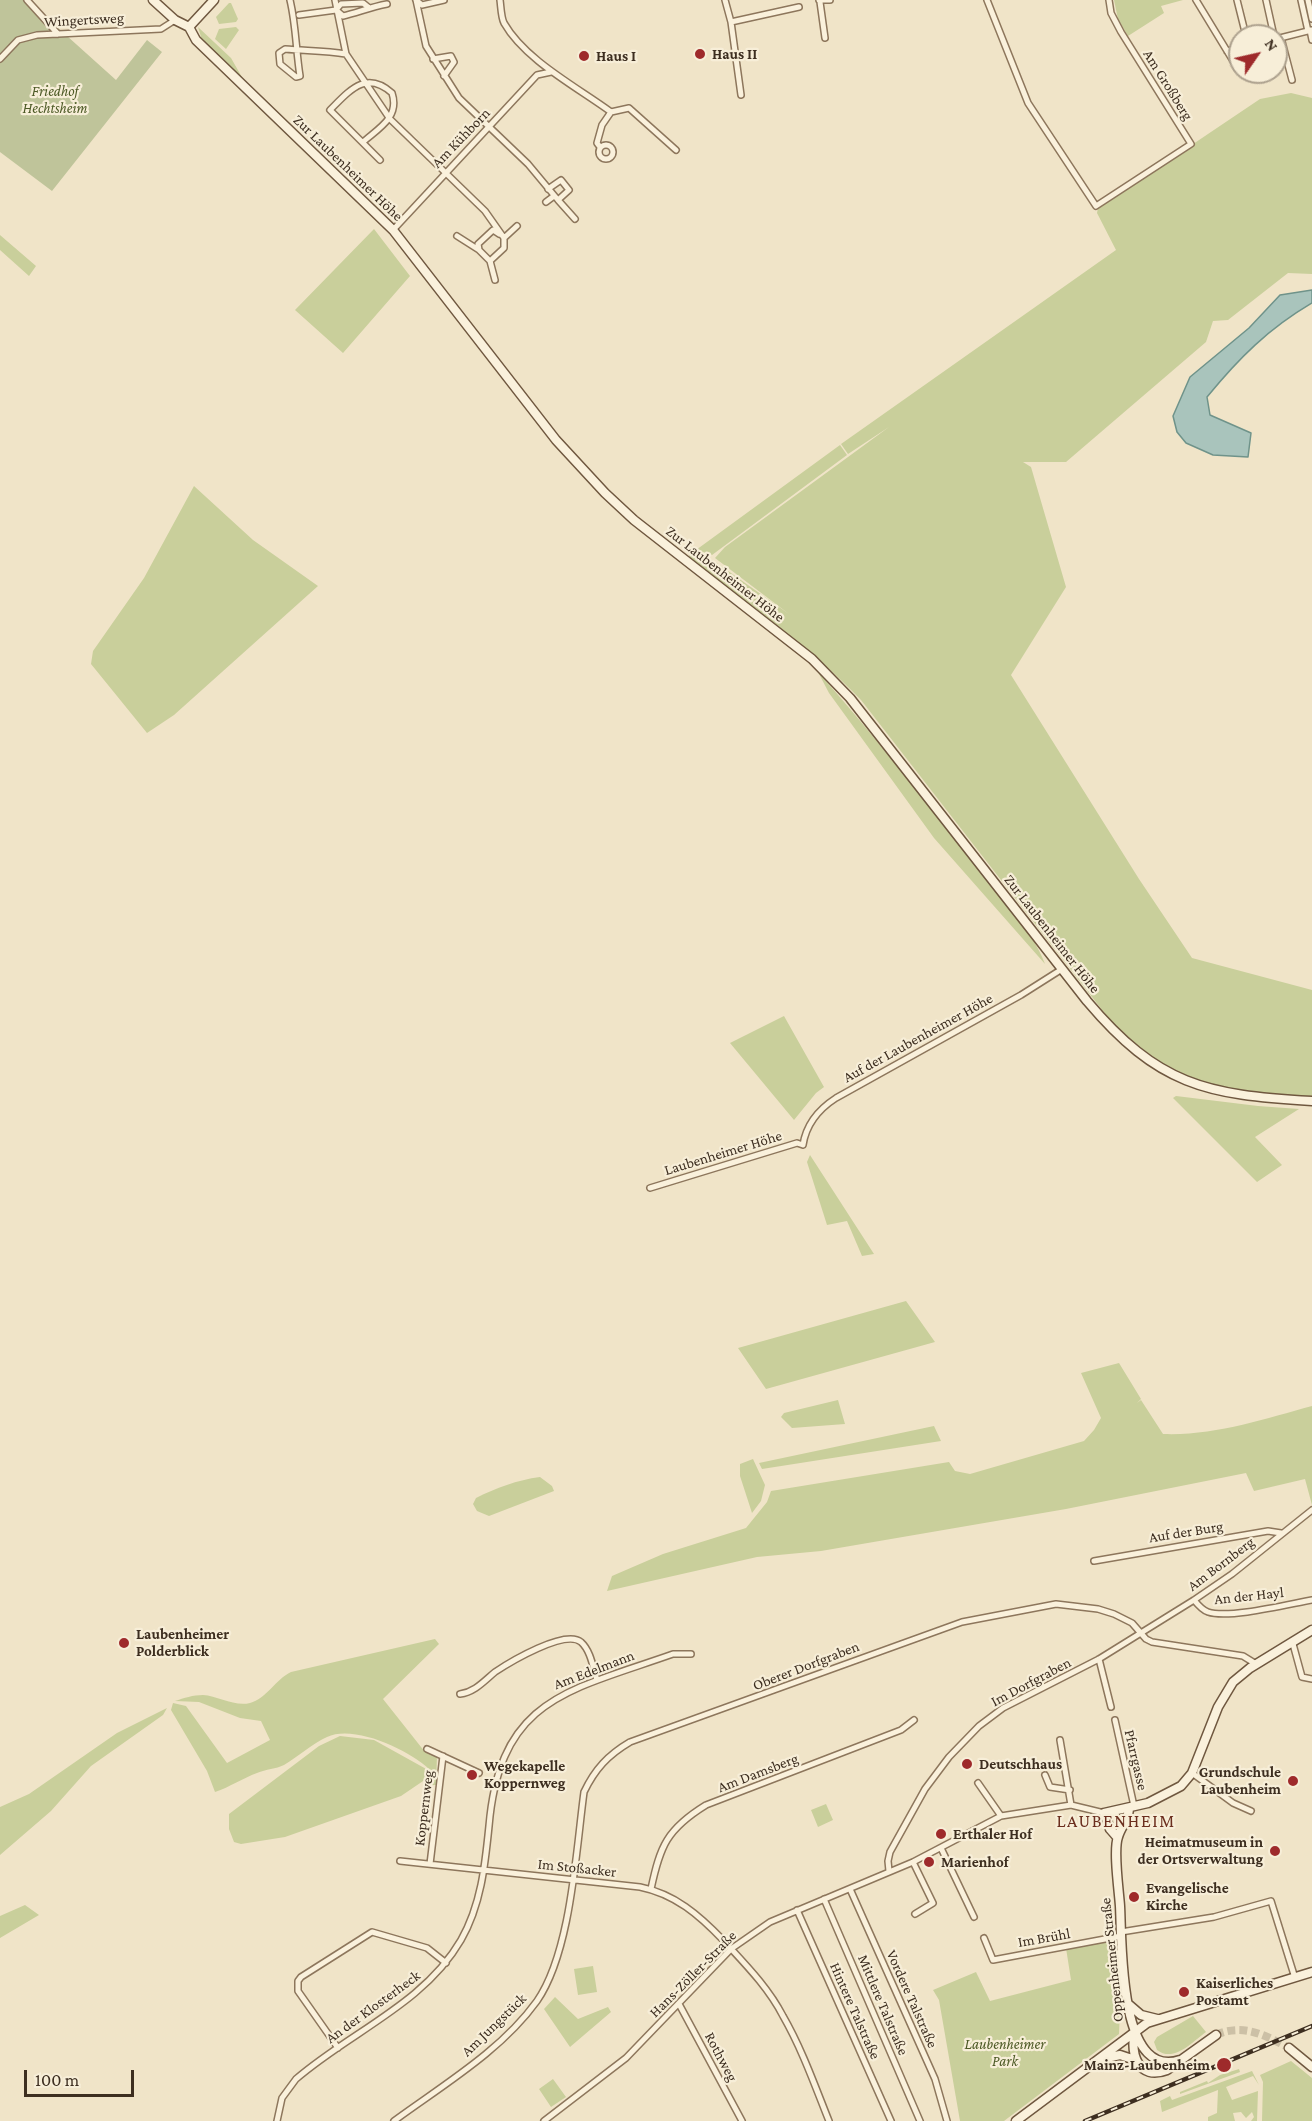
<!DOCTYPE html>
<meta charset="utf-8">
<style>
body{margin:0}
#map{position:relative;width:1312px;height:2121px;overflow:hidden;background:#f0e4c8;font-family:"Crimson Pro",serif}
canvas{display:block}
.north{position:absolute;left:1228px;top:24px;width:60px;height:60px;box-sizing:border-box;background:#f7eed8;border:2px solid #ada18e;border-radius:50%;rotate:56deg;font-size:16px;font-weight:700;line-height:24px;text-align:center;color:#3d2e20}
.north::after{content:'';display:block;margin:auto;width:21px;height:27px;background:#9e2a2b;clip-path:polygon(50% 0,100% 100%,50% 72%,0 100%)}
.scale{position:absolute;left:24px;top:2070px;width:110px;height:27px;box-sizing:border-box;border:3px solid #3d2e20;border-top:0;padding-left:8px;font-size:18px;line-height:21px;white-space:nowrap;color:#3d2e20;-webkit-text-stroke:4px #f7eed8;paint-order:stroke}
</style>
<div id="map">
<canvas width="1312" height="2121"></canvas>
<div class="north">N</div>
<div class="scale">100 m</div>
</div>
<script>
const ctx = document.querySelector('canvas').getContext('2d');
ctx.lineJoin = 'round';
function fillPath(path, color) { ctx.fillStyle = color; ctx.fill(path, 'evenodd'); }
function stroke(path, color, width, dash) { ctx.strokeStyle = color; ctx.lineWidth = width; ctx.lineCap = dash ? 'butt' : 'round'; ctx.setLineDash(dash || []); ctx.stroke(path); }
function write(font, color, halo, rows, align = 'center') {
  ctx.font = font + ' "Crimson Pro",serif'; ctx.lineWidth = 4.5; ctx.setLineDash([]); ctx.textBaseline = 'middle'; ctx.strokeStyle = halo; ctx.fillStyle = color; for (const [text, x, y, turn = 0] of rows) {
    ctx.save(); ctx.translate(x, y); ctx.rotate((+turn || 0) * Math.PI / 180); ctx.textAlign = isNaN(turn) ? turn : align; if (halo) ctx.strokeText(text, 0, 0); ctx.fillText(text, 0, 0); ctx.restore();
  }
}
fillPath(new Path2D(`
 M 1114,0 L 1183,0 L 1161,6 L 1164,13 L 1128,36 L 1118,19 Z
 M 229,3 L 231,3 L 238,19 L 236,22 L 219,24 L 216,17 Z
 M 198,27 L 231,58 L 243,79 L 202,40 Z
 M 236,27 L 239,30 L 226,49 L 215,39 L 219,29 Z
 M 1291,93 L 1312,98 L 1312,274 L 1288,273 L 1228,320 L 1213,321 L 1206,342 L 1066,462 L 1023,462 L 1031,467 L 1066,587 L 1011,675 L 1139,879 L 1192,958 L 1312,990 L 1312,1098 C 1281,1096 1249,1096 1219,1089 C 1180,1080 1142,1051 1113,1024 L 861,700 C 809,646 749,604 690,559 L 689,555 L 714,561 L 789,614 L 715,558 L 725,547 L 889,427 L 848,454 L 841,444 L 1116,250 L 1097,213 L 1098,208 L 1260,99 Z
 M 374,229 L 410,276 L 343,353 L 295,310 Z
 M 0,235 L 36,266 L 29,276 L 0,250 Z
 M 840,445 L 847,455 L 712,555 L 696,550 Z
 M 194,486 L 253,540 L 318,586 L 174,715 L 147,733 L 91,664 L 93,651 L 144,578 Z
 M 818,672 C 874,735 925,801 977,867 C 999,895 1033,931 1045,964 L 934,838 L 829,693 Z
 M 784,1016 L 824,1087 L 816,1093 L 794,1120 L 730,1043 Z
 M 1176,1096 L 1258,1106 L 1299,1109 L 1255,1137 L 1282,1165 L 1257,1182 L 1173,1098 Z
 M 810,1155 L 874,1254 L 862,1256 L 847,1221 L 827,1225 L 807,1162 Z
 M 906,1301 L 935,1342 L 766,1389 L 738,1348 Z
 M 1119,1363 L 1141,1399 L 1137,1403 L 1141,1400 L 1163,1434 C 1214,1436 1264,1419 1312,1406 L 1312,1505 L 1305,1479 L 1254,1491 L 1246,1473 L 1066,1509 L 821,1551 L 757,1557 L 607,1591 L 612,1576 L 663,1554 L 746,1528 L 767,1502 L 771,1491 L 949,1462 L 955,1471 L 970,1474 L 1084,1441 L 1094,1430 L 1101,1418 L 1081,1373 Z
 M 838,1400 L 845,1424 L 792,1428 L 781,1417 L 784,1413 Z
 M 934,1426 L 941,1441 L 762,1469 L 759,1463 Z
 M 753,1459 L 765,1485 L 761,1501 L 752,1513 L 740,1476 L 740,1464 Z
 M 540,1477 L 552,1486 L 554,1491 L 489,1516 L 477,1511 L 473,1504 L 476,1498 C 496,1488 517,1480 540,1477 Z
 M 435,1639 L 439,1644 L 383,1699 L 425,1752 L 437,1756 L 436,1785 L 431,1785 L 429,1769 C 409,1750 354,1724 327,1737 C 312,1744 299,1756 284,1765 C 276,1769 266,1769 257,1773 C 243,1778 230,1787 215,1792 L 207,1771 L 171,1710 L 173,1703 L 186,1706 L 227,1763 L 270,1740 L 261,1721 L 240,1718 L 199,1702 L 175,1701 C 184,1698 193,1695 203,1695 C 218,1696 235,1707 250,1703 C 266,1699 276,1679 291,1672 Z
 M 167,1708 L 163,1715 L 91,1766 L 51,1811 L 0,1855 L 0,1807 L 29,1794 L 117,1733 Z
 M 340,1736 L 374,1740 L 428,1770 L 429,1777 L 401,1796 L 285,1837 L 241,1844 L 234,1842 L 229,1829 L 229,1814 L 319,1746 Z
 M 826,1804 L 833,1820 L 818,1827 L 811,1810 Z
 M 25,1905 L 39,1915 L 0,1938 L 0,1916 Z
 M 1114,1939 L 1120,2011 L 1119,2034 L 1004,2121 L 960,2121 L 939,2000 L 933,1990 L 976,1972 L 990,2001 L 1071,1980 L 1066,1948 Z
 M 593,1966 L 597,1992 L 578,1995 L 574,1969 Z
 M 555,1997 L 578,2019 L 608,2007 L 611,2012 L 570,2047 L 544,2009 Z
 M 1193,2016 L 1206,2032 C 1192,2042 1174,2063 1157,2050 L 1154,2042 L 1157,2037 Z
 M 1291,2061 L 1312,2078 L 1312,2121 L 1262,2121 L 1263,2082 L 1260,2075 Z
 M 1239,2069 L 1240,2072 L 1180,2094 L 1180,2092 L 1207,2081 L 1208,2083 L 1220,2075 Z
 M 1252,2071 L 1259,2085 L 1253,2076 L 1226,2087 L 1232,2100 L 1258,2091 L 1257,2121 L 1251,2121 L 1254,2117 L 1252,2112 L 1246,2118 L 1241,2112 L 1233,2113 L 1235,2121 L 1208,2121 L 1208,2117 L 1217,2113 L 1218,2090 L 1162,2112 L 1160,2101 L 1170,2096 L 1172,2100 Z
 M 553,2079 L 566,2097 L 551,2107 L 539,2089 Z`), '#c9cf9b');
fillPath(new Path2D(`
 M 0,0 L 27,0 L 116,80 L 147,40 L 162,52 L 52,191 L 0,152 Z`), '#bfc49a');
const water = new Path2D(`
 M 1312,290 L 1312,303 C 1268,329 1239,358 1207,397 L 1210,415 L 1251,433 L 1248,457 L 1213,455 L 1186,443 L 1177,432 L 1173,416 L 1190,377 L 1249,328 L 1280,295 Z`);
fillPath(water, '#a9c4bc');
stroke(water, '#6f938a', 1.5);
stroke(new Path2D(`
 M 1216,2035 C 1242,2023 1266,2035 1289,2048`), '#ccc0a6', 8, [8, 4]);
const street = new Path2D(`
 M 27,0 L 58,34
 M 290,0 C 296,25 296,51 300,76 L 296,77 L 280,64 L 279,53 L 285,49 C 305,51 325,50 346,54
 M 335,0 L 346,54 L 390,119 L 485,211 L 504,238 L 517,226
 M 416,0 L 426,46 L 459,98 L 528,164 L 558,200 L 569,190 L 561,180 L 548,189
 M 416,0 L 422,5 L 444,0
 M 500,0 C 501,7 501,17 504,23 C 525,60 577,87 611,112 L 602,125 L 597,143 L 600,147
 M 725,0 L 731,22 L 741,95
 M 819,0 L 830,0
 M 987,0 L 1028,103 L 1096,206 L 1191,144 L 1121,32 L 1111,13 L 1109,0
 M 1196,0 L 1238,69 L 1240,68
 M 1237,0 L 1246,36
 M 1266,0 L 1274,36
 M 1301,0 L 1308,31
 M 1308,0 L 1312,19
 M 820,2 L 825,38
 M 336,10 L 341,4 L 363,3 L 368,7
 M 299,15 L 336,10 L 343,16 C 359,12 371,7 387,4
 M 731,22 L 799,7
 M 1310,30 L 1312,40
 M 1281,38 L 1292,80
 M 1276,39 L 1312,30
 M 1227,51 L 1240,48
 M 0,59 L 18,40 L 37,35 L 161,29 L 175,20
 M 433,59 L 451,56 L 454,62 L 444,76
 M 611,112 L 629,108 L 676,150
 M 363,142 C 379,128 400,117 392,93 C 366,70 350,90 330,110 L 380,160
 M599 152a7 7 0 1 1 14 0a7 7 0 1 1-14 0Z
 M 558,200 L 575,219
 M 546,202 L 554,196
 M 393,230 L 537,75 L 551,72
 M 499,234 L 493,230 L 478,244 L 479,250 L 490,261 L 504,248 L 504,238
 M 457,236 L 479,250
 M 490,261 L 495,280
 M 650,1188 L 797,1143 L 803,1145 C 806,1125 819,1109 836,1098 L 1021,995 L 1062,969
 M 1094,1561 L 1268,1531 L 1281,1533
 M 1194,1600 C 1198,1605 1202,1610 1208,1612 C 1229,1619 1289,1604 1312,1600
 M 1293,1644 L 1302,1677 L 1312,1679
 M 1099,1659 L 1111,1707
 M 460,1694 C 475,1692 484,1681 495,1672 C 510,1662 565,1629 581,1642 C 591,1651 593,1668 597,1680
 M 1115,1720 L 1134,1806
 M 1060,1740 L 1071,1805
 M 427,1749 L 479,1773
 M 1192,1773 L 1233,1803 L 1251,1811
 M 1045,1775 L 1050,1787 L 1070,1790
 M 978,1783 L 1001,1816
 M 941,1848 L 974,1917
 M 400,1861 L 640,1887 C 675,1894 699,1915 723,1940 C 745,1964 768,1987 783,2016 C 802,2049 815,2086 829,2121
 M 913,1862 L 933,1903 L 915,1914
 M 430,1864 L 443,1756
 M 889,1871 L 888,1861 L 890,1852 L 925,1789 L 949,1757 L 979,1726 L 1003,1708 L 1099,1659 L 1194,1600 L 1232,1574 L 1312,1510
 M 651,1889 C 660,1846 667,1829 706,1805 L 901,1730 L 914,1720
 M 850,1889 L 935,2079 L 947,2121
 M 824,1899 L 920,2121
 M 797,1910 L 891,2121
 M 1121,1932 L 1214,1917 L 1271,1901 L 1295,1978
 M 984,1938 L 993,1960 L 1121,1936
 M 679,2004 L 742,2121
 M 338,2048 L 298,1991 L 298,1981 L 301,1977 L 372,1932 L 427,1948 L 446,1963
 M 277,2121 L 282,2098 L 296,2079 C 350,2032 424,2004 461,1940 C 481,1905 485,1866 489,1826 C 500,1698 568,1691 673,1654 L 691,1654
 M 394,2121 C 443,2085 501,2051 537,2001 C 571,1952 576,1851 584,1792 C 595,1769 608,1755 630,1742 L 962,1622 L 1056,1604 L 1098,1609 L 1114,1614 L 1132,1623 L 1146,1639 L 1152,1642 L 1243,1656 L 1256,1664
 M 544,2121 L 626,2058 L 731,1949 L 770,1922 L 913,1862 L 1001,1816 L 1071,1805 L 1104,1813`);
const secondary = new Path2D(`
 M 153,0 L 175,20 L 189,27 L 196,40 L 393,230 L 556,440 L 605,493 L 634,520 L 812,659 L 850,698 L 1087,1001 C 1158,1085 1205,1095 1312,1101
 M 189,27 L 214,0
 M 1129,1808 C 1129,1820 1121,1826 1118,1837 C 1113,1850 1119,1891 1120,1906 C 1122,1940 1118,2081 1180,2060
 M 1117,1837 L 1110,1829 L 1104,1813 L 1148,1803 L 1181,1786 L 1192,1773 L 1218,1707 L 1233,1682 L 1250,1668 L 1312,1630
 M 1127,2003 L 1141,2015 L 1157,2019
 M 1135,2031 C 1130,2054 1138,2081 1167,2070 L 1216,2035
 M 1289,2048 L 1312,2067
 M 1102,2059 L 1120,2055 L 1135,2060
 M 1016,2121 L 1147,2023 L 1312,1972`);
stroke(street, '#8d765c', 8);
stroke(secondary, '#6f573f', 11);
stroke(street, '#faf1dc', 5);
stroke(secondary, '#faf1dc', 8);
const rail = new Path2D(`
 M 1085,2121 L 1312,2026`);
stroke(rail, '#3d2e20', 4.5);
stroke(rail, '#f7eed8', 2, [7]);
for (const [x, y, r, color] of [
 [700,54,6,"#9e2a2b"],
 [584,56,6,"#9e2a2b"],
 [124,1643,6,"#9e2a2b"],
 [967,1764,6,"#9e2a2b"],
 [472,1775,6,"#9e2a2b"],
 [1293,1781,6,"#9e2a2b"],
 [941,1834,6,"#9e2a2b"],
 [1275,1851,6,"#9e2a2b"],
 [929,1862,6,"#9e2a2b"],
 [1134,1897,6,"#9e2a2b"],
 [1184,1992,6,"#9e2a2b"],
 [1224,2065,8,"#9e2a2b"]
]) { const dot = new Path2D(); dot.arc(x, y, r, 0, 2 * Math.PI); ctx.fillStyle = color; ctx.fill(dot); stroke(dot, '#f7eed8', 2); }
write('15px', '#3d2e20', '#f7eed8', [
 ["Wingertsweg",84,20,-3],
 ["Am Großberg",1168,85,58],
 ["Am Kühborn",461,138,-46],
 ["Zur Laubenheimer Höhe",348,168,44],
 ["Zur Laubenheimer Höhe",725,574,38],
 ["Zur Laubenheimer Höhe",1052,934,52],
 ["Auf der Laubenheimer Höhe",918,1038,-29],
 ["Laubenheimer Höhe",723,1153,-17],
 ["Auf der Burg",1186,1532,-9],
 ["Am Bornberg",1221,1564,-37],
 ["An der Hayl",1249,1596,-6],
 ["Oberer Dorfgraben",806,1666,-21],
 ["Am Edelmann",594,1670,-21],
 ["Im Dorfgraben",1031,1682,-28],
 ["Pfarrgasse",1136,1760,77],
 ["Am Damsberg",758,1773,-21],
 ["Koppernweg",424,1808,-83],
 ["Im Stoßacker",577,1868,6],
 ["Im Brühl",1044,1938,-10],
 ["Oppenheimer Straße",1112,1960,-96],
 ["Hans-Zöller-Straße",693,1974,-45],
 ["Vordere Talstraße",912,1999,66],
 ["Mittlere Talstraße",883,2005,67],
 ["An der Klosterheck",373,2007,-36],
 ["Hintere Talstraße",855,2011,66],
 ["Am Jungstück",494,2025,-44],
 ["Rothweg",721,2057,62]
]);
write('bold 15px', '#3d2e20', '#f7eed8', [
 ["Haus II",712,54],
 ["Haus I",596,56],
 ["Laubenheimer",136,1634],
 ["Polderblick",136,1651],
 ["Deutschhaus",979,1764],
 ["Wegekapelle",484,1766],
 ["Koppernweg",484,1783],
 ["Grundschule",1281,1772,"right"],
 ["Laubenheim",1281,1789,"right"],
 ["Erthaler Hof",953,1834],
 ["Heimatmuseum in",1263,1842,"right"],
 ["der Ortsverwaltung",1263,1859,"right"],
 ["Marienhof",941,1862],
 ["Evangelische",1146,1888],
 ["Kirche",1146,1905],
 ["Kaiserliches",1196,1983],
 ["Postamt",1196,2000],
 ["Mainz-Laubenheim",1210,2065,"right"]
], 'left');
write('italic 15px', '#4d5a26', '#f7eed8', [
 ["Friedhof",55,91],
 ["Hechtsheim",55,108],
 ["Laubenheimer",1005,2044],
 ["Park",1005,2061]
]);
ctx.letterSpacing = '1.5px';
write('18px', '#6b2e1e', '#f7eed8', [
 ["LAUBENHEIM",1116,1821]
]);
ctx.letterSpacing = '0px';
</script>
